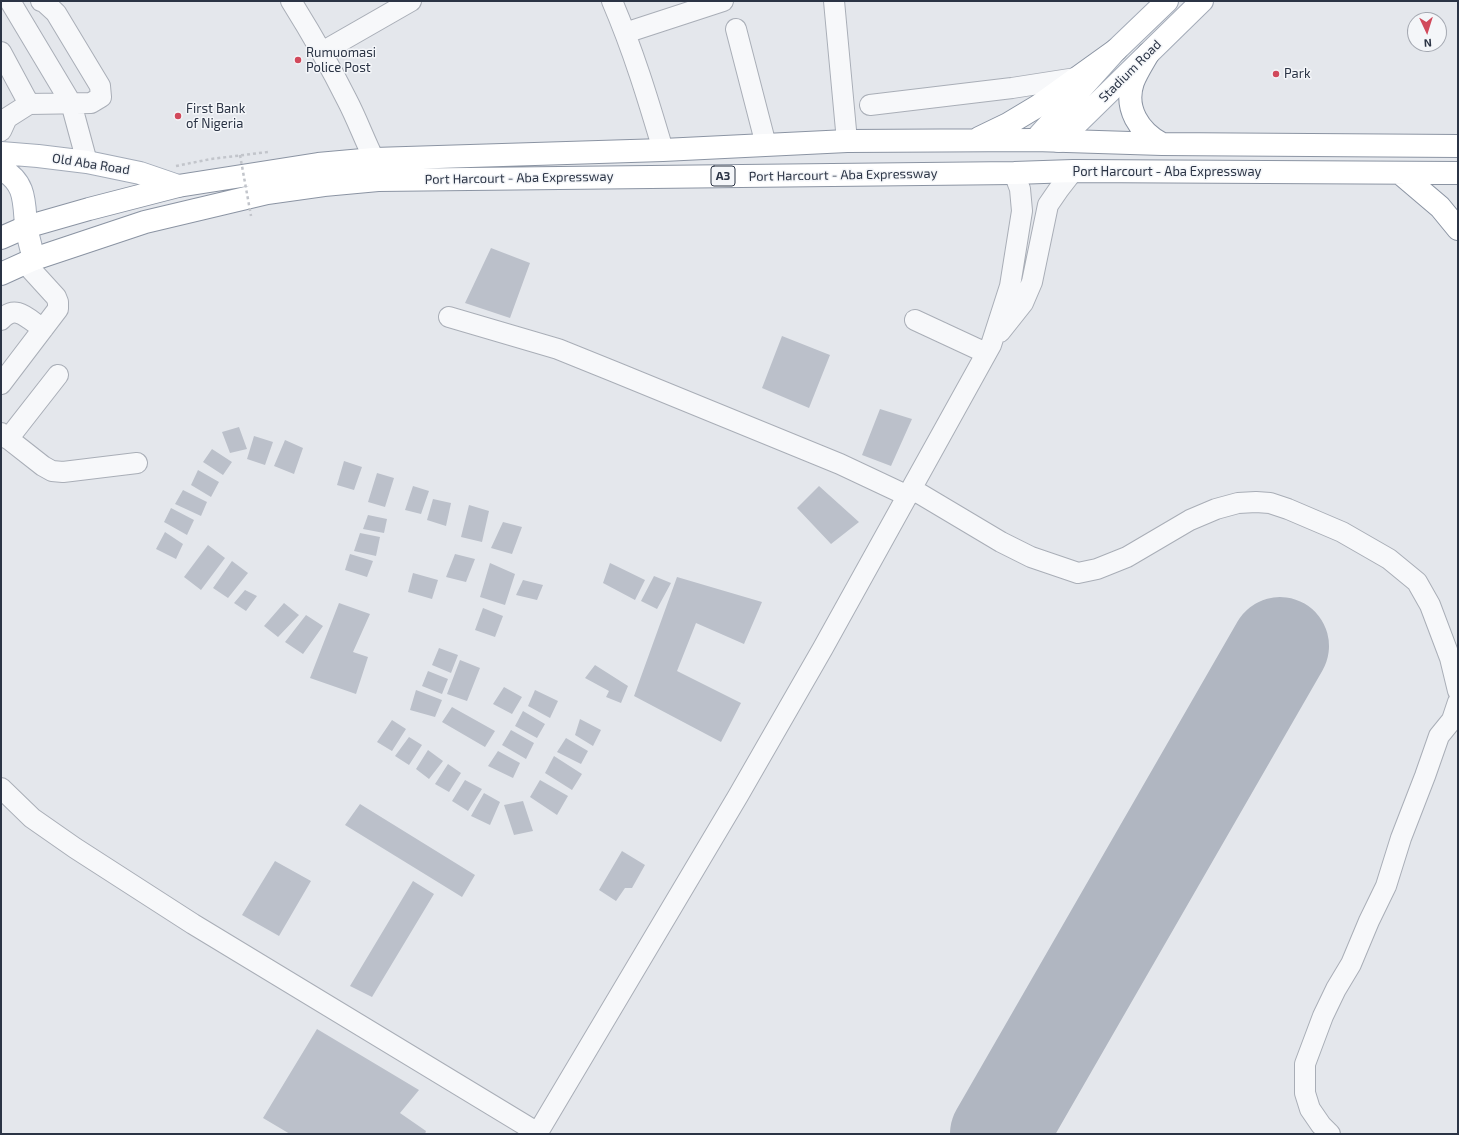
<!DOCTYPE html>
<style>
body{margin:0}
#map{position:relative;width:1459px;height:1135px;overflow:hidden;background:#e4e7ec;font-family:"Exo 2",sans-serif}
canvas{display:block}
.frame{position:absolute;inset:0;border:2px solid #2b3445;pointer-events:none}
.north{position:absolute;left:1407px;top:12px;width:40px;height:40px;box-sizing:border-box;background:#f4f6f9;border:1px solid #a4a8b1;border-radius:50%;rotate:176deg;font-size:11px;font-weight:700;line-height:16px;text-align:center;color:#2b3445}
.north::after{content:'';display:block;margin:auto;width:14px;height:18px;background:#d1495b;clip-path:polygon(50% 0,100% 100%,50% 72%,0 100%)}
</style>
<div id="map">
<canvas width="1459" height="1135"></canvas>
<div class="frame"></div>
<div class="north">N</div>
</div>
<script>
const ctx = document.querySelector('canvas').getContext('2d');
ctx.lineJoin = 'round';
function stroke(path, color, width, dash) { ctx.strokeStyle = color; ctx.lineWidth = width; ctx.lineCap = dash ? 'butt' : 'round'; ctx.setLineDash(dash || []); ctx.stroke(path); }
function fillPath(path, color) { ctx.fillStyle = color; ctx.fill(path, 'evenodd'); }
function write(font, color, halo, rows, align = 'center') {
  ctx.font = font + ' "Exo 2",sans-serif'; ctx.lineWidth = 3; ctx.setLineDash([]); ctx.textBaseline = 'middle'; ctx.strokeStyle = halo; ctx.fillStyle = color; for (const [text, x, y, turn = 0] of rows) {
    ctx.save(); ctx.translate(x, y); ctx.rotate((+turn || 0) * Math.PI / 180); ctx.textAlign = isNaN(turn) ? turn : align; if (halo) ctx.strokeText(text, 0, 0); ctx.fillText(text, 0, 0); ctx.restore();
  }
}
stroke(new Path2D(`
 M 999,1134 L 1280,646`), '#b0b6c1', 98);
fillPath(new Path2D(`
 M 491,248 L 530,263 L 510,318 L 465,303 Z
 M 782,336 L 830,355 L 809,408 L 762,388 Z
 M 880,409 L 912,419 L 891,466 L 862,455 Z
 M 239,427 L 247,449 L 230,453 L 222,432 Z
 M 254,436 L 273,442 L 265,465 L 247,459 Z
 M 285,440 L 303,448 L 294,474 L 274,466 Z
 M 212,449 L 232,462 L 223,475 L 203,462 Z
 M 344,461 L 362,467 L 354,490 L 337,485 Z
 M 198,470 L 219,482 L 211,497 L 191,485 Z
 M 377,473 L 394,478 L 385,507 L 368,502 Z
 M 413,486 L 429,491 L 421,514 L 405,510 Z
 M 819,486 L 859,522 L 831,544 L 797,508 Z
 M 183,490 L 207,502 L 201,516 L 175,504 Z
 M 433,499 L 451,503 L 446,526 L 427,520 Z
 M 469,505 L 489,511 L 482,542 L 461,537 Z
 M 171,508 L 194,520 L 187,535 L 164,522 Z
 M 368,515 L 387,519 L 384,533 L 363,529 Z
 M 503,522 L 522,527 L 512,554 L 491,548 Z
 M 165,532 L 183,544 L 176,559 L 156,549 Z
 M 360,533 L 380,537 L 376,556 L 354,551 Z
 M 208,545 L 225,558 L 201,590 L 184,577 Z
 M 350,554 L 373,561 L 367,577 L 345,570 Z
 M 455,554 L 475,559 L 466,582 L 446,577 Z
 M 232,561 L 248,573 L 228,598 L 213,588 Z
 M 490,563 L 515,574 L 505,605 L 480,597 Z
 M 610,563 L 645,580 L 635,600 L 603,583 Z
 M 413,573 L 438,580 L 432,599 L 408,592 Z
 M 654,576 L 671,583 L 657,609 L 641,601 Z
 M 677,577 L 762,602 L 744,644 L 696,623 L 677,671 L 741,703 L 721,742 L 634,696 Z
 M 523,580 L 543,585 L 537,600 L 516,595 Z
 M 245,590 L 257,596 L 246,611 L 234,603 Z
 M 284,603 L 299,615 L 278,637 L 264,626 Z
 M 339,603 L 370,614 L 353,652 L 368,657 L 356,694 L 310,678 Z
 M 483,608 L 503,616 L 495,637 L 475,630 Z
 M 306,615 L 323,626 L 303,654 L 285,642 Z
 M 439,648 L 458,655 L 451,673 L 432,665 Z
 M 460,660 L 480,668 L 467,701 L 447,694 Z
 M 595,665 L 628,686 L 621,703 L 606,697 L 609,691 L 585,678 Z
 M 428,671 L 448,679 L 442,694 L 422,686 Z
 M 504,687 L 522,697 L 512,714 L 493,704 Z
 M 416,690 L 442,700 L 435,717 L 410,710 Z
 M 535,690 L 558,701 L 550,718 L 528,706 Z
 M 452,707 L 495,731 L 485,747 L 442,722 Z
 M 523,711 L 545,724 L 537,738 L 515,726 Z
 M 580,719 L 601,730 L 593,746 L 575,735 Z
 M 392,720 L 406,729 L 392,751 L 377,742 Z
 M 511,730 L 534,743 L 526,759 L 502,745 Z
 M 409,737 L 422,745 L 409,765 L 395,756 Z
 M 566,738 L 588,751 L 581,764 L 557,752 Z
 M 428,750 L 443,761 L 429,779 L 416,769 Z
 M 498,751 L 520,763 L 513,778 L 488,766 Z
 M 554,756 L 582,774 L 572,790 L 545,773 Z
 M 448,764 L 461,773 L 449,792 L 435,784 Z
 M 465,780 L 482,789 L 468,811 L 452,801 Z
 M 540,780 L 568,796 L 557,815 L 530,797 Z
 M 484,793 L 500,802 L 490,825 L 471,816 Z
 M 523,801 L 533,831 L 514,835 L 504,805 Z
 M 360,804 L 475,875 L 462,897 L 345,825 Z
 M 622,851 L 645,865 L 632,888 L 625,888 L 616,901 L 599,890 Z
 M 275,861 L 311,881 L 279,936 L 242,915 Z
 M 413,881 L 434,894 L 372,997 L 350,986 Z
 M 317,1029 L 419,1090 L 400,1113 L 426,1131 L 425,1134 L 290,1134 L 263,1118 Z`), '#bbc0ca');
const minor = new Path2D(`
 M 10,1 L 71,103 L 87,162
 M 291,1 C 311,33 330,66 347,100 C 357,119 364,139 374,159
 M 612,1 C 633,50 648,99 663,150
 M 834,1 L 847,141
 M 736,29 L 766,145
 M 625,33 L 723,1
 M 1,52 L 29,104
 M 322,52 L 411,1
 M 870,105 L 1012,88 L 1076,78
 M 1,131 L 7,118 L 29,104 L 91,103 L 101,97 L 100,86 L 56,13 L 44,2 L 41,1
 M 449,317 L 558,349 L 615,372 L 840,464 L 908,496
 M 1,320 C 16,303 28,319 43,329
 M 915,320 L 986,353
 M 1000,332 L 1023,303 L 1032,282 L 1048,205 L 1059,189 L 1073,171
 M 1,384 L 58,309 L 58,302 L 56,297 L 25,263
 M 1,433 L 43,466 L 52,471 L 63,472 L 137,463
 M 8,439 L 58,375
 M 912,489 L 1001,542 L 1031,557 L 1078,573 L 1097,569 L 1127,557 L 1190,520 L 1216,509 L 1238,503 L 1256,502 L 1270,503 L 1288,509 L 1342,532 L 1389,559 L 1417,582 L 1430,605 L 1450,658 L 1458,691
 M 1,788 L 32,818 L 75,848 L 193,924 L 538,1133
 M 537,1134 L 738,796 L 823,648 L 991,345 L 1010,286 L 1022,211 L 1020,189 L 1014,173
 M 1330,1134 L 1321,1125 L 1310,1109 L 1305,1093 L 1305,1064 L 1323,1016 L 1336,989 L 1351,964 L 1369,921 L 1386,886 L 1401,838 L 1425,776 L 1439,736 L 1452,720 L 1458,702`);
const major = new Path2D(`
 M 1035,140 L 1116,50 L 1167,1
 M 1059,141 L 1202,1
 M 1,153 L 38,156 L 87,162 L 140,173 L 178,186
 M 1,169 C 26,182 24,202 26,226 C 28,237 31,248 34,259`);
const highway = new Path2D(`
 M 1148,54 C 1143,63 1137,72 1133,82 C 1124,108 1139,132 1162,144
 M 979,138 L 1008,124 L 1038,106 L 1116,50
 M 1400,173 L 1440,207 L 1458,229
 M 1,238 L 26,227 L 89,209 L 178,186 L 318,164 L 374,159 L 663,150 L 847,141 L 1035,140 L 1162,144 L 1458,146
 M 1,274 L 34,259 L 145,222 L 267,193 L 324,185 L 378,180 L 1014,173 L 1073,171 L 1458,173`);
stroke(minor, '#a9aeb7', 22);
stroke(major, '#a3abb8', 24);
stroke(highway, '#8b94a3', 24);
stroke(new Path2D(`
 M 176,166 L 211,159 L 268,152`), '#c2c5cb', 2.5, [3, 3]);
stroke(minor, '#f7f8fa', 20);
stroke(major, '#fff', 22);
stroke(highway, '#fff', 22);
stroke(new Path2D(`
 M 240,155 L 251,216`), '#c2c5cb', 2.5, [3, 3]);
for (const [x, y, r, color] of [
 [298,60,4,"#d1495b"],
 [1276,74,4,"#d1495b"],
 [178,116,4,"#d1495b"]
]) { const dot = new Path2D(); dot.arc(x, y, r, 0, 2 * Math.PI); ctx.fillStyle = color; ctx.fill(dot); stroke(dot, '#f4f6f9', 1.5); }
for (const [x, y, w] of [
 [723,176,24]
]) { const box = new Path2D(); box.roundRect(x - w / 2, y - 10, w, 20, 3); ctx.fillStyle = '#f4f6f9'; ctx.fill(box); stroke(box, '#2b3445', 1); }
write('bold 12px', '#2b3445', null, [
 ["A3",723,176]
]);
write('13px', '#2b3445', '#f4f6f9', [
 ["Rumuomasi",306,53],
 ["Police Post",306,68],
 ["Park",1284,74],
 ["First Bank",186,109],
 ["of Nigeria",186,124]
], 'left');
write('13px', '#2b3445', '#f4f6f9', [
 ["Stadium Road",1130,71,-45],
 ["Old Aba Road",91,164,9],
 ["Port Harcourt - Aba Expressway",1167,172],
 ["Port Harcourt - Aba Expressway",843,175,-1],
 ["Port Harcourt - Aba Expressway",519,178,-1]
]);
</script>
